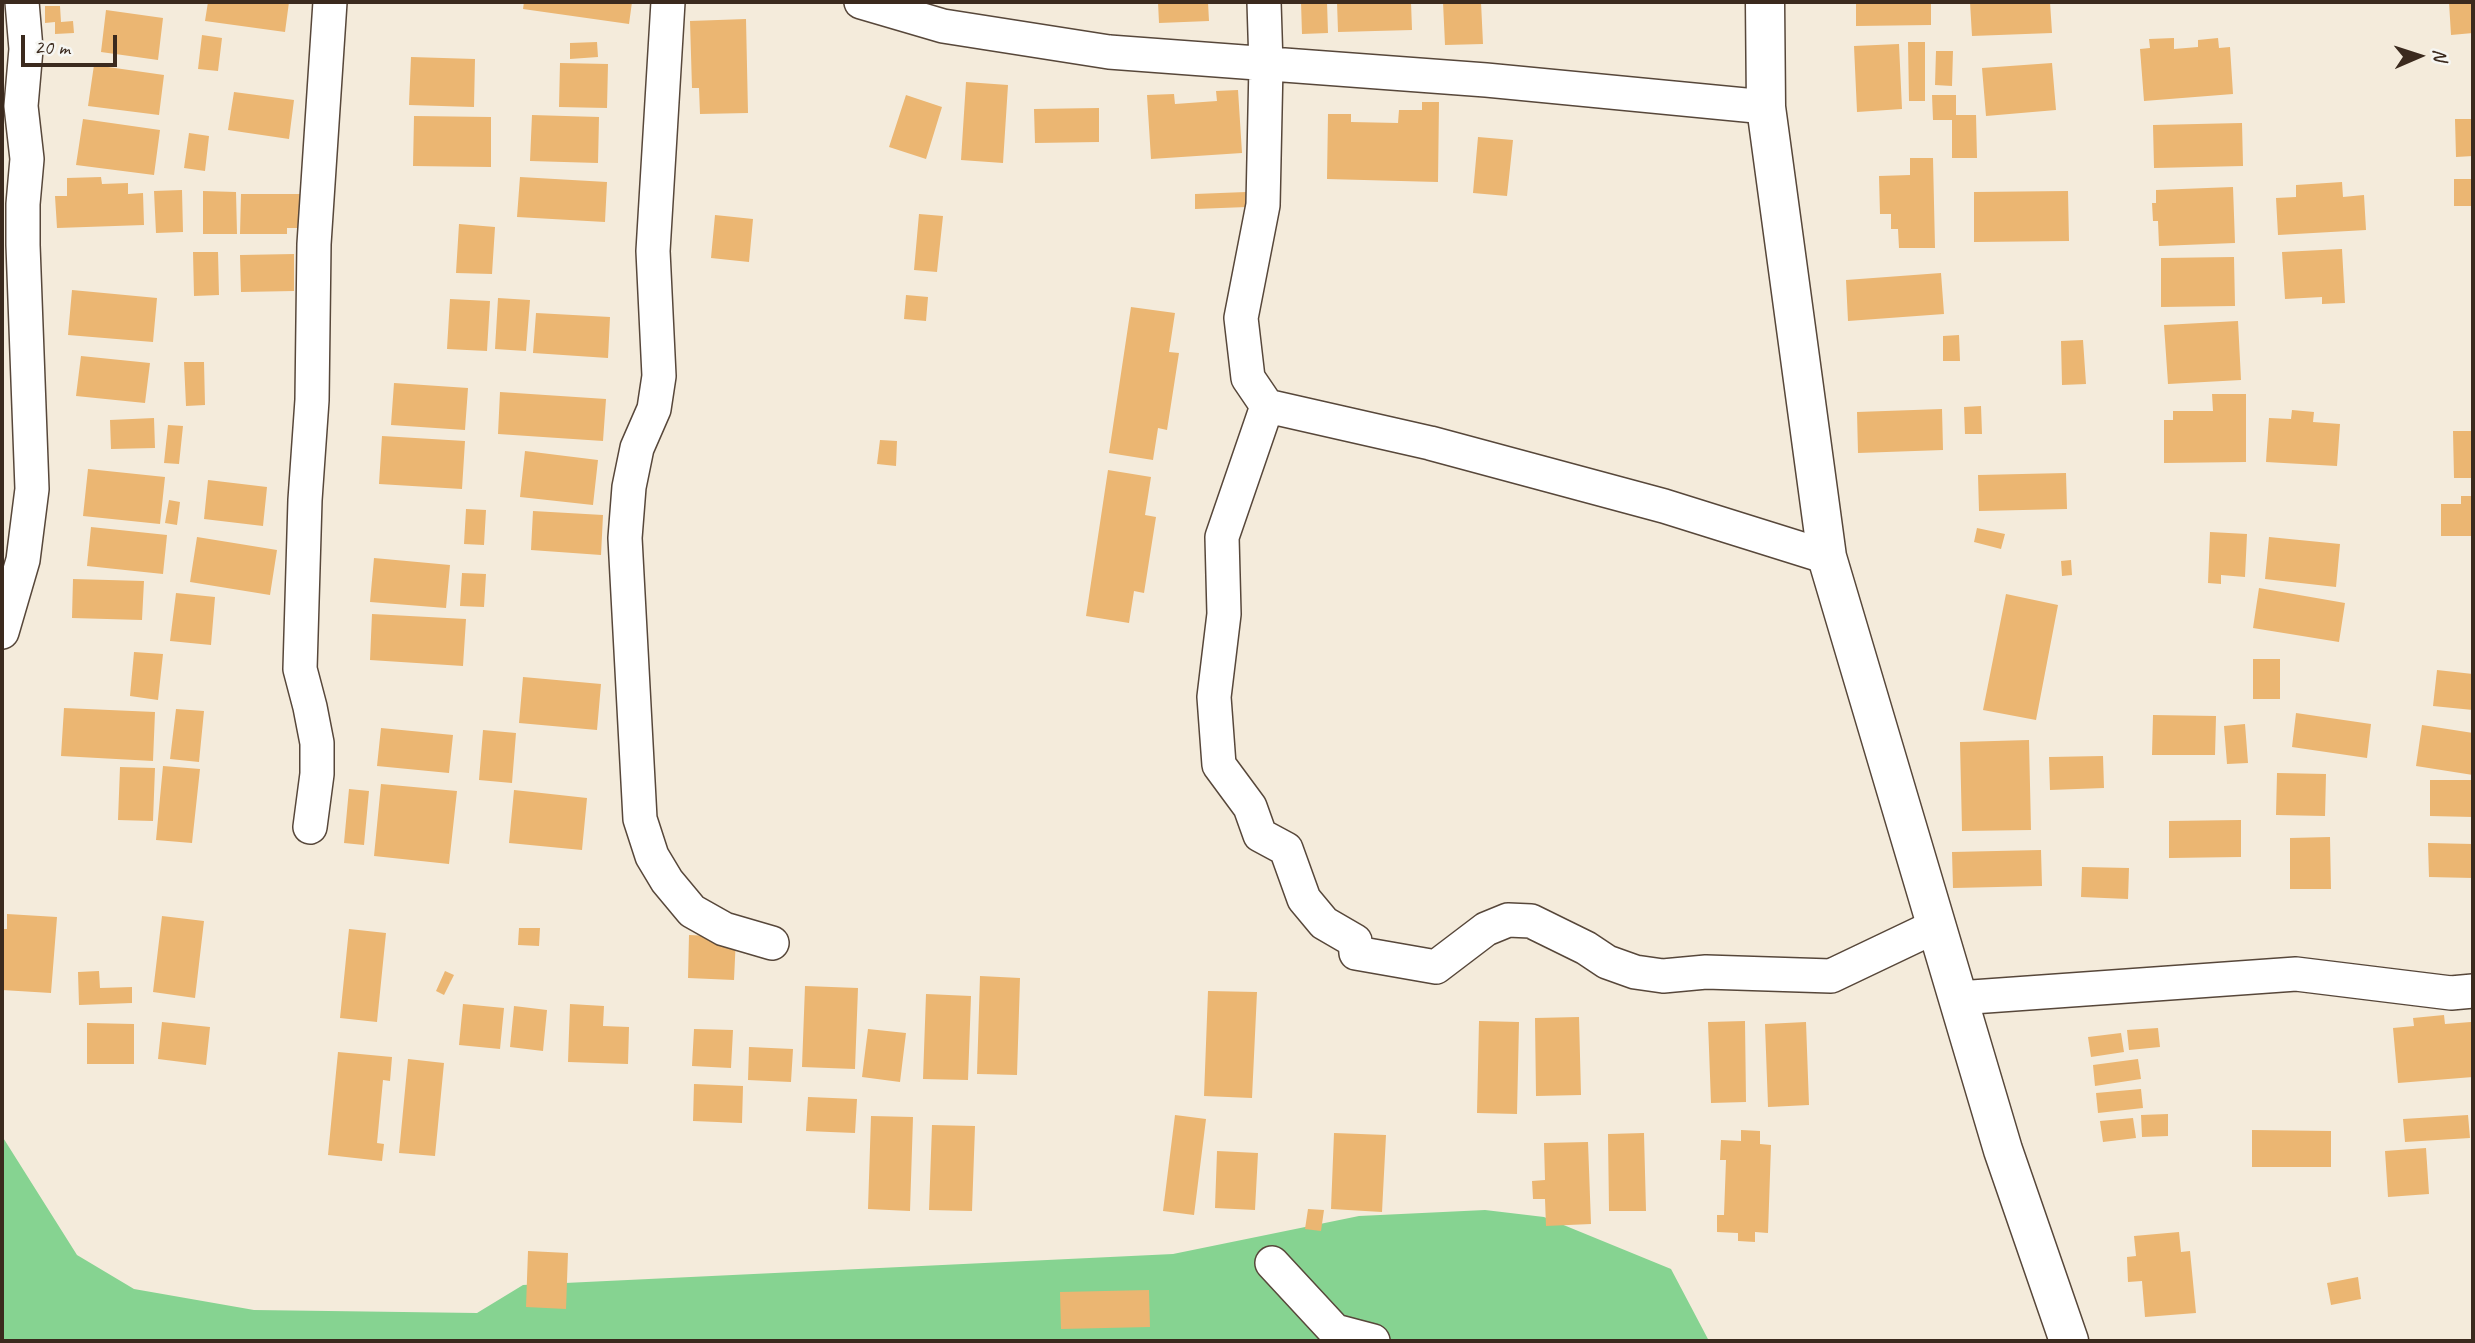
<!DOCTYPE html>
<style>
body{margin:0}
#map{position:relative;width:2475px;height:1343px;overflow:hidden;background:#f4ebdb;font-family:Caveat,sans-serif}
canvas{display:block}
.frame{position:absolute;inset:0;border:4px solid #3b2a1e;pointer-events:none}
.north{position:absolute;left:2384px;top:21px;width:70px;height:70px;-webkit-text-stroke:5px #f6f6f2;paint-order:stroke;rotate:87deg;font-size:19px;font-weight:700;line-height:28px;text-align:center;color:#3b2a1e}
.north::after{content:'';display:block;margin:auto;width:24px;height:32px;background:#3b2a1e;clip-path:polygon(50% 0,100% 100%,50% 72%,0 100%)}
.scale{position:absolute;left:21px;top:35px;width:96px;height:32px;box-sizing:border-box;border:4px solid #3b2a1e;border-top:0;padding-left:9px;font-size:21px;line-height:24px;white-space:nowrap;color:#3b2a1e;-webkit-text-stroke:5px #f6f6f2;paint-order:stroke}
</style>
<div id="map">
<canvas width="2475" height="1343"></canvas>
<div class="frame"></div>
<div class="north">N</div>
<div class="scale">20 m</div>
</div>
<script>
const ctx = document.querySelector('canvas').getContext('2d');
ctx.lineJoin = 'round';
function fillPath(path, color) { ctx.fillStyle = color; ctx.fill(path, 'evenodd'); }
function stroke(path, color, width, dash) { ctx.strokeStyle = color; ctx.lineWidth = width; ctx.lineCap = dash ? 'butt' : 'round'; ctx.setLineDash(dash || []); ctx.stroke(path); }
fillPath(new Path2D(`
 M 2,1136 L 77,1255 L 134,1289 L 254,1310 L 477,1313 L 523,1285 L 1173,1254 L 1359,1216 L 1485,1210 L 1544,1217 L 1671,1269 L 1709,1341 L 2,1341 Z`), '#86d391');
fillPath(new Path2D(`
 M 208,2 L 289,2 L 285,32 L 205,21 Z
 M 524,2 L 632,2 L 629,24 L 523,9 Z
 M 1158,2 L 1208,2 L 1209,21 L 1159,23 Z
 M 1301,2 L 1327,2 L 1328,33 L 1302,34 Z
 M 1337,2 L 1411,2 L 1412,30 L 1338,32 Z
 M 1443,2 L 1481,2 L 1483,44 L 1445,45 Z
 M 1856,2 L 1931,2 L 1931,25 L 1856,26 Z
 M 1970,2 L 2050,2 L 2052,33 L 1972,36 Z
 M 2449,2 L 2473,2 L 2473,33 L 2451,35 Z
 M 45,6 L 60,6 L 61,22 L 73,21 L 74,33 L 55,34 L 55,22 L 45,23 Z
 M 106,10 L 163,18 L 158,60 L 101,52 Z
 M 746,19 L 748,113 L 700,114 L 699,88 L 692,88 L 690,21 Z
 M 202,35 L 222,38 L 218,71 L 198,69 Z
 M 2174,38 L 2174,49 L 2198,47 L 2198,40 L 2218,38 L 2219,48 L 2230,47 L 2233,94 L 2144,101 L 2140,49 L 2150,48 L 2149,39 Z
 M 597,42 L 598,57 L 570,59 L 570,43 Z
 M 1908,42 L 1925,42 L 1925,101 L 1909,101 Z
 M 1899,44 L 1902,109 L 1857,112 L 1854,46 Z
 M 1936,51 L 1953,51 L 1952,86 L 1935,85 Z
 M 411,57 L 475,59 L 474,107 L 409,105 Z
 M 560,63 L 608,64 L 607,108 L 559,107 Z
 M 2052,63 L 2056,110 L 1986,116 L 1982,68 Z
 M 94,65 L 164,75 L 159,115 L 88,106 Z
 M 966,82 L 1008,85 L 1003,163 L 961,160 Z
 M 1238,90 L 1242,153 L 1151,159 L 1147,95 L 1174,94 L 1175,104 L 1217,101 L 1216,91 Z
 M 234,92 L 294,100 L 289,139 L 228,130 Z
 M 906,95 L 942,107 L 926,159 L 889,147 Z
 M 1932,95 L 1956,95 L 1956,115 L 1976,115 L 1977,158 L 1952,158 L 1952,120 L 1933,120 Z
 M 1422,102 L 1439,102 L 1438,182 L 1327,179 L 1328,114 L 1351,114 L 1351,122 L 1398,123 L 1399,110 L 1422,110 Z
 M 1099,108 L 1099,142 L 1035,143 L 1034,109 Z
 M 532,115 L 599,117 L 598,163 L 530,161 Z
 M 414,116 L 491,117 L 491,167 L 413,166 Z
 M 83,119 L 160,130 L 154,175 L 76,165 Z
 M 2455,119 L 2473,119 L 2473,156 L 2456,157 Z
 M 2242,123 L 2243,166 L 2154,168 L 2153,125 Z
 M 189,133 L 209,136 L 205,171 L 184,168 Z
 M 1478,137 L 1513,140 L 1507,196 L 1473,193 Z
 M 1910,158 L 1933,158 L 1935,248 L 1899,248 L 1898,229 L 1891,229 L 1891,214 L 1880,214 L 1879,176 L 1910,175 Z
 M 101,177 L 102,184 L 128,183 L 128,194 L 143,193 L 144,225 L 57,228 L 55,196 L 67,196 L 67,178 Z
 M 520,177 L 607,182 L 605,222 L 517,217 Z
 M 2454,179 L 2473,179 L 2473,206 L 2454,206 Z
 M 2342,182 L 2343,197 L 2364,195 L 2366,230 L 2278,235 L 2276,198 L 2296,197 L 2296,185 Z
 M 2233,187 L 2235,243 L 2159,246 L 2158,221 L 2153,221 L 2152,203 L 2156,203 L 2156,190 Z
 M 182,190 L 183,232 L 156,233 L 154,191 Z
 M 203,191 L 236,192 L 237,234 L 203,234 Z
 M 2068,191 L 2069,241 L 1974,242 L 1974,192 Z
 M 1246,192 L 1247,207 L 1195,209 L 1195,194 Z
 M 241,194 L 309,194 L 309,228 L 287,228 L 287,234 L 240,234 Z
 M 919,214 L 943,216 L 937,272 L 914,270 Z
 M 715,215 L 753,219 L 749,262 L 711,258 Z
 M 459,224 L 495,227 L 492,274 L 456,273 Z
 M 2342,249 L 2345,303 L 2322,304 L 2322,297 L 2285,299 L 2282,252 Z
 M 193,252 L 218,252 L 219,295 L 194,296 Z
 M 294,254 L 294,291 L 241,292 L 240,255 Z
 M 2234,257 L 2235,306 L 2161,307 L 2161,258 Z
 M 1941,273 L 1944,314 L 1848,321 L 1846,280 Z
 M 72,290 L 157,298 L 153,342 L 68,335 Z
 M 906,295 L 928,297 L 926,321 L 904,319 Z
 M 498,298 L 530,300 L 526,351 L 495,349 Z
 M 450,299 L 490,301 L 487,351 L 447,349 Z
 M 1131,307 L 1175,313 L 1169,352 L 1179,353 L 1167,430 L 1158,428 L 1153,460 L 1109,453 Z
 M 536,313 L 610,317 L 608,358 L 533,353 Z
 M 2238,321 L 2241,380 L 2168,384 L 2164,325 Z
 M 1959,335 L 1960,361 L 1943,361 L 1943,336 Z
 M 2083,340 L 2086,384 L 2062,385 L 2061,341 Z
 M 81,356 L 150,363 L 145,403 L 76,396 Z
 M 184,362 L 204,362 L 205,405 L 186,406 Z
 M 394,383 L 468,388 L 465,430 L 391,425 Z
 M 500,392 L 606,399 L 603,441 L 498,434 Z
 M 2212,394 L 2246,394 L 2246,462 L 2164,463 L 2164,420 L 2173,420 L 2173,411 L 2213,411 Z
 M 1981,406 L 1982,434 L 1965,434 L 1964,407 Z
 M 1942,409 L 1943,450 L 1858,453 L 1857,412 Z
 M 2292,410 L 2314,412 L 2313,422 L 2340,424 L 2337,466 L 2266,462 L 2269,418 L 2291,419 Z
 M 154,418 L 155,448 L 111,449 L 110,420 Z
 M 168,425 L 183,426 L 179,464 L 164,463 Z
 M 2453,431 L 2473,431 L 2473,478 L 2454,478 Z
 M 382,436 L 465,441 L 462,489 L 379,484 Z
 M 880,440 L 897,441 L 896,466 L 877,464 Z
 M 525,451 L 598,460 L 593,505 L 520,497 Z
 M 88,469 L 165,477 L 160,524 L 83,516 Z
 M 1108,470 L 1151,477 L 1145,515 L 1156,517 L 1144,593 L 1134,591 L 1129,623 L 1086,616 Z
 M 2066,473 L 2067,509 L 1979,511 L 1978,475 Z
 M 208,480 L 267,487 L 263,526 L 204,519 Z
 M 2461,496 L 2473,496 L 2473,536 L 2441,536 L 2441,504 L 2461,504 Z
 M 169,500 L 180,502 L 177,525 L 165,523 Z
 M 466,509 L 486,510 L 484,545 L 464,544 Z
 M 533,511 L 603,515 L 601,555 L 531,550 Z
 M 91,527 L 167,535 L 163,574 L 87,566 Z
 M 1977,528 L 2005,534 L 2001,549 L 1974,542 Z
 M 2210,532 L 2247,534 L 2245,577 L 2221,575 L 2221,584 L 2208,583 Z
 M 197,537 L 277,550 L 270,595 L 190,582 Z
 M 2269,537 L 2340,544 L 2336,587 L 2265,579 Z
 M 374,558 L 450,565 L 446,608 L 370,602 Z
 M 2071,560 L 2072,575 L 2062,576 L 2061,561 Z
 M 462,573 L 486,574 L 484,607 L 460,606 Z
 M 73,579 L 144,581 L 142,620 L 72,618 Z
 M 2259,588 L 2345,603 L 2339,642 L 2253,628 Z
 M 176,593 L 215,597 L 211,645 L 170,641 Z
 M 2006,594 L 2058,605 L 2036,720 L 1983,710 Z
 M 372,614 L 466,619 L 463,666 L 370,660 Z
 M 134,652 L 163,654 L 158,700 L 130,696 Z
 M 2253,659 L 2280,659 L 2280,699 L 2253,699 Z
 M 2437,670 L 2473,674 L 2473,710 L 2433,706 Z
 M 523,677 L 601,684 L 597,730 L 519,723 Z
 M 64,708 L 155,712 L 153,761 L 61,756 Z
 M 176,709 L 204,711 L 199,762 L 170,759 Z
 M 2296,713 L 2371,724 L 2367,758 L 2292,747 Z
 M 2153,715 L 2216,716 L 2215,755 L 2152,755 Z
 M 2245,724 L 2248,763 L 2227,764 L 2224,726 Z
 M 2422,725 L 2473,733 L 2473,775 L 2416,766 Z
 M 381,728 L 453,735 L 449,773 L 377,766 Z
 M 483,730 L 516,733 L 512,783 L 479,780 Z
 M 2029,740 L 2031,830 L 1962,831 L 1960,742 Z
 M 2103,756 L 2104,788 L 2050,790 L 2049,757 Z
 M 163,766 L 200,769 L 192,843 L 156,840 Z
 M 120,767 L 155,768 L 153,821 L 118,820 Z
 M 2277,773 L 2326,774 L 2325,816 L 2276,815 Z
 M 2430,780 L 2473,780 L 2473,817 L 2430,816 Z
 M 381,784 L 457,791 L 449,864 L 374,856 Z
 M 349,789 L 369,791 L 364,845 L 344,843 Z
 M 514,790 L 587,798 L 582,850 L 509,843 Z
 M 2241,820 L 2241,857 L 2169,858 L 2169,821 Z
 M 2330,837 L 2331,889 L 2290,889 L 2290,838 Z
 M 2428,843 L 2473,844 L 2473,878 L 2429,877 Z
 M 2041,850 L 2042,886 L 1953,888 L 1952,852 Z
 M 2082,867 L 2129,868 L 2128,899 L 2081,897 Z
 M 7,914 L 57,917 L 51,993 L 2,990 L 2,929 L 7,929 Z
 M 162,916 L 204,921 L 195,998 L 153,992 Z
 M 519,928 L 540,928 L 539,946 L 518,945 Z
 M 349,929 L 386,933 L 377,1022 L 340,1018 Z
 M 689,935 L 736,937 L 734,980 L 688,978 Z
 M 99,971 L 100,988 L 132,987 L 132,1003 L 79,1005 L 78,972 Z
 M 445,971 L 454,975 L 444,995 L 436,991 Z
 M 980,976 L 1020,978 L 1017,1075 L 977,1074 Z
 M 805,986 L 858,988 L 855,1069 L 802,1067 Z
 M 1208,991 L 1257,992 L 1252,1098 L 1204,1096 Z
 M 926,994 L 971,996 L 968,1080 L 923,1079 Z
 M 463,1004 L 504,1008 L 500,1049 L 459,1045 Z
 M 570,1004 L 604,1006 L 603,1026 L 629,1027 L 628,1064 L 568,1062 Z
 M 514,1006 L 547,1010 L 543,1051 L 510,1047 Z
 M 2444,1015 L 2445,1024 L 2471,1022 L 2473,1077 L 2398,1083 L 2393,1028 L 2414,1026 L 2413,1018 Z
 M 1579,1017 L 1581,1095 L 1536,1096 L 1535,1018 Z
 M 1479,1021 L 1519,1022 L 1517,1114 L 1477,1113 Z
 M 1745,1021 L 1746,1102 L 1711,1103 L 1708,1022 Z
 M 162,1022 L 210,1027 L 206,1065 L 158,1059 Z
 M 1806,1022 L 1809,1105 L 1768,1107 L 1765,1024 Z
 M 87,1023 L 134,1024 L 134,1064 L 87,1064 Z
 M 2158,1028 L 2160,1047 L 2129,1050 L 2127,1030 Z
 M 694,1029 L 733,1030 L 731,1068 L 692,1066 Z
 M 868,1029 L 906,1033 L 900,1082 L 862,1077 Z
 M 2121,1033 L 2124,1052 L 2091,1057 L 2088,1037 Z
 M 749,1047 L 793,1049 L 791,1082 L 748,1080 Z
 M 338,1052 L 392,1057 L 390,1081 L 383,1080 L 377,1143 L 384,1144 L 382,1161 L 328,1155 Z
 M 408,1059 L 444,1063 L 435,1156 L 399,1153 Z
 M 2138,1059 L 2141,1079 L 2095,1086 L 2093,1065 Z
 M 694,1084 L 743,1086 L 742,1123 L 693,1121 Z
 M 2141,1089 L 2143,1108 L 2098,1113 L 2096,1093 Z
 M 808,1097 L 857,1099 L 855,1133 L 806,1131 Z
 M 2168,1114 L 2168,1136 L 2142,1137 L 2141,1115 Z
 M 1175,1115 L 1206,1119 L 1194,1215 L 1163,1211 Z
 M 2468,1115 L 2470,1138 L 2405,1142 L 2403,1119 Z
 M 871,1116 L 913,1117 L 910,1211 L 868,1209 Z
 M 2133,1118 L 2136,1138 L 2103,1142 L 2100,1121 Z
 M 932,1125 L 975,1126 L 972,1211 L 929,1210 Z
 M 1741,1130 L 1760,1131 L 1760,1144 L 1771,1145 L 1768,1233 L 1755,1232 L 1755,1242 L 1738,1241 L 1738,1233 L 1717,1232 L 1717,1215 L 1724,1215 L 1726,1160 L 1720,1160 L 1721,1140 L 1741,1141 Z
 M 2252,1130 L 2331,1131 L 2331,1167 L 2252,1167 Z
 M 1334,1133 L 1386,1135 L 1382,1212 L 1331,1209 Z
 M 1644,1133 L 1646,1211 L 1609,1211 L 1608,1134 Z
 M 1588,1142 L 1591,1224 L 1546,1226 L 1545,1199 L 1533,1199 L 1532,1181 L 1545,1180 L 1544,1143 Z
 M 2426,1148 L 2429,1194 L 2388,1197 L 2385,1151 Z
 M 1217,1151 L 1258,1153 L 1255,1210 L 1215,1208 Z
 M 1308,1209 L 1324,1210 L 1321,1231 L 1305,1229 Z
 M 2179,1232 L 2181,1252 L 2190,1251 L 2196,1313 L 2145,1317 L 2142,1281 L 2128,1282 L 2127,1257 L 2136,1256 L 2134,1236 Z
 M 528,1251 L 568,1253 L 566,1309 L 526,1307 Z
 M 2358,1277 L 2361,1299 L 2331,1305 L 2327,1283 Z
 M 1149,1290 L 1150,1327 L 1061,1329 L 1060,1292 Z`), '#ebb672');
const street = new Path2D(`
 M 668,2 L 653,251 L 659,376 L 654,409 L 637,448 L 629,487 L 625,538 L 640,819 L 652,856 L 667,881 L 692,911 L 724,929 L 772,943
 M 861,2 L 943,26 L 1109,52 L 1486,80 L 1766,107
 M 1264,2 L 1266,65 L 1263,205 L 1241,318 L 1248,378 L 1267,406 L 1430,443 L 1664,506 L 1827,557
 M 1267,406 L 1222,537 L 1224,614 L 1214,697 L 1219,765 L 1250,807 L 1260,835 L 1286,849 L 1304,899 L 1324,923 L 1355,941 L 1356,953 L 1436,967 L 1486,929 L 1508,920 L 1531,921 L 1586,948 L 1607,962 L 1635,972 L 1663,976 L 1706,972 L 1831,976 L 1936,926
 M 2,632 L 23,560 L 32,489 L 23,245 L 23,204 L 27,159 L 21,106 L 26,49 L 22,2
 M 310,827 L 317,774 L 317,743 L 310,707 L 300,669 L 305,500 L 312,400 L 314,244 L 330,2
 M 1958,998 L 2296,974 L 2451,993 L 2473,991
 M 1272,1263 L 1335,1331 L 1373,1341`);
const secondary = new Path2D(`
 M 1765,2 L 1766,107 L 1827,557 L 2003,1150 L 2069,1341`);
stroke(street, '#57473a', 36);
stroke(secondary, '#57473a', 41);
stroke(street, '#fff', 33);
stroke(secondary, '#fff', 38);
</script>
